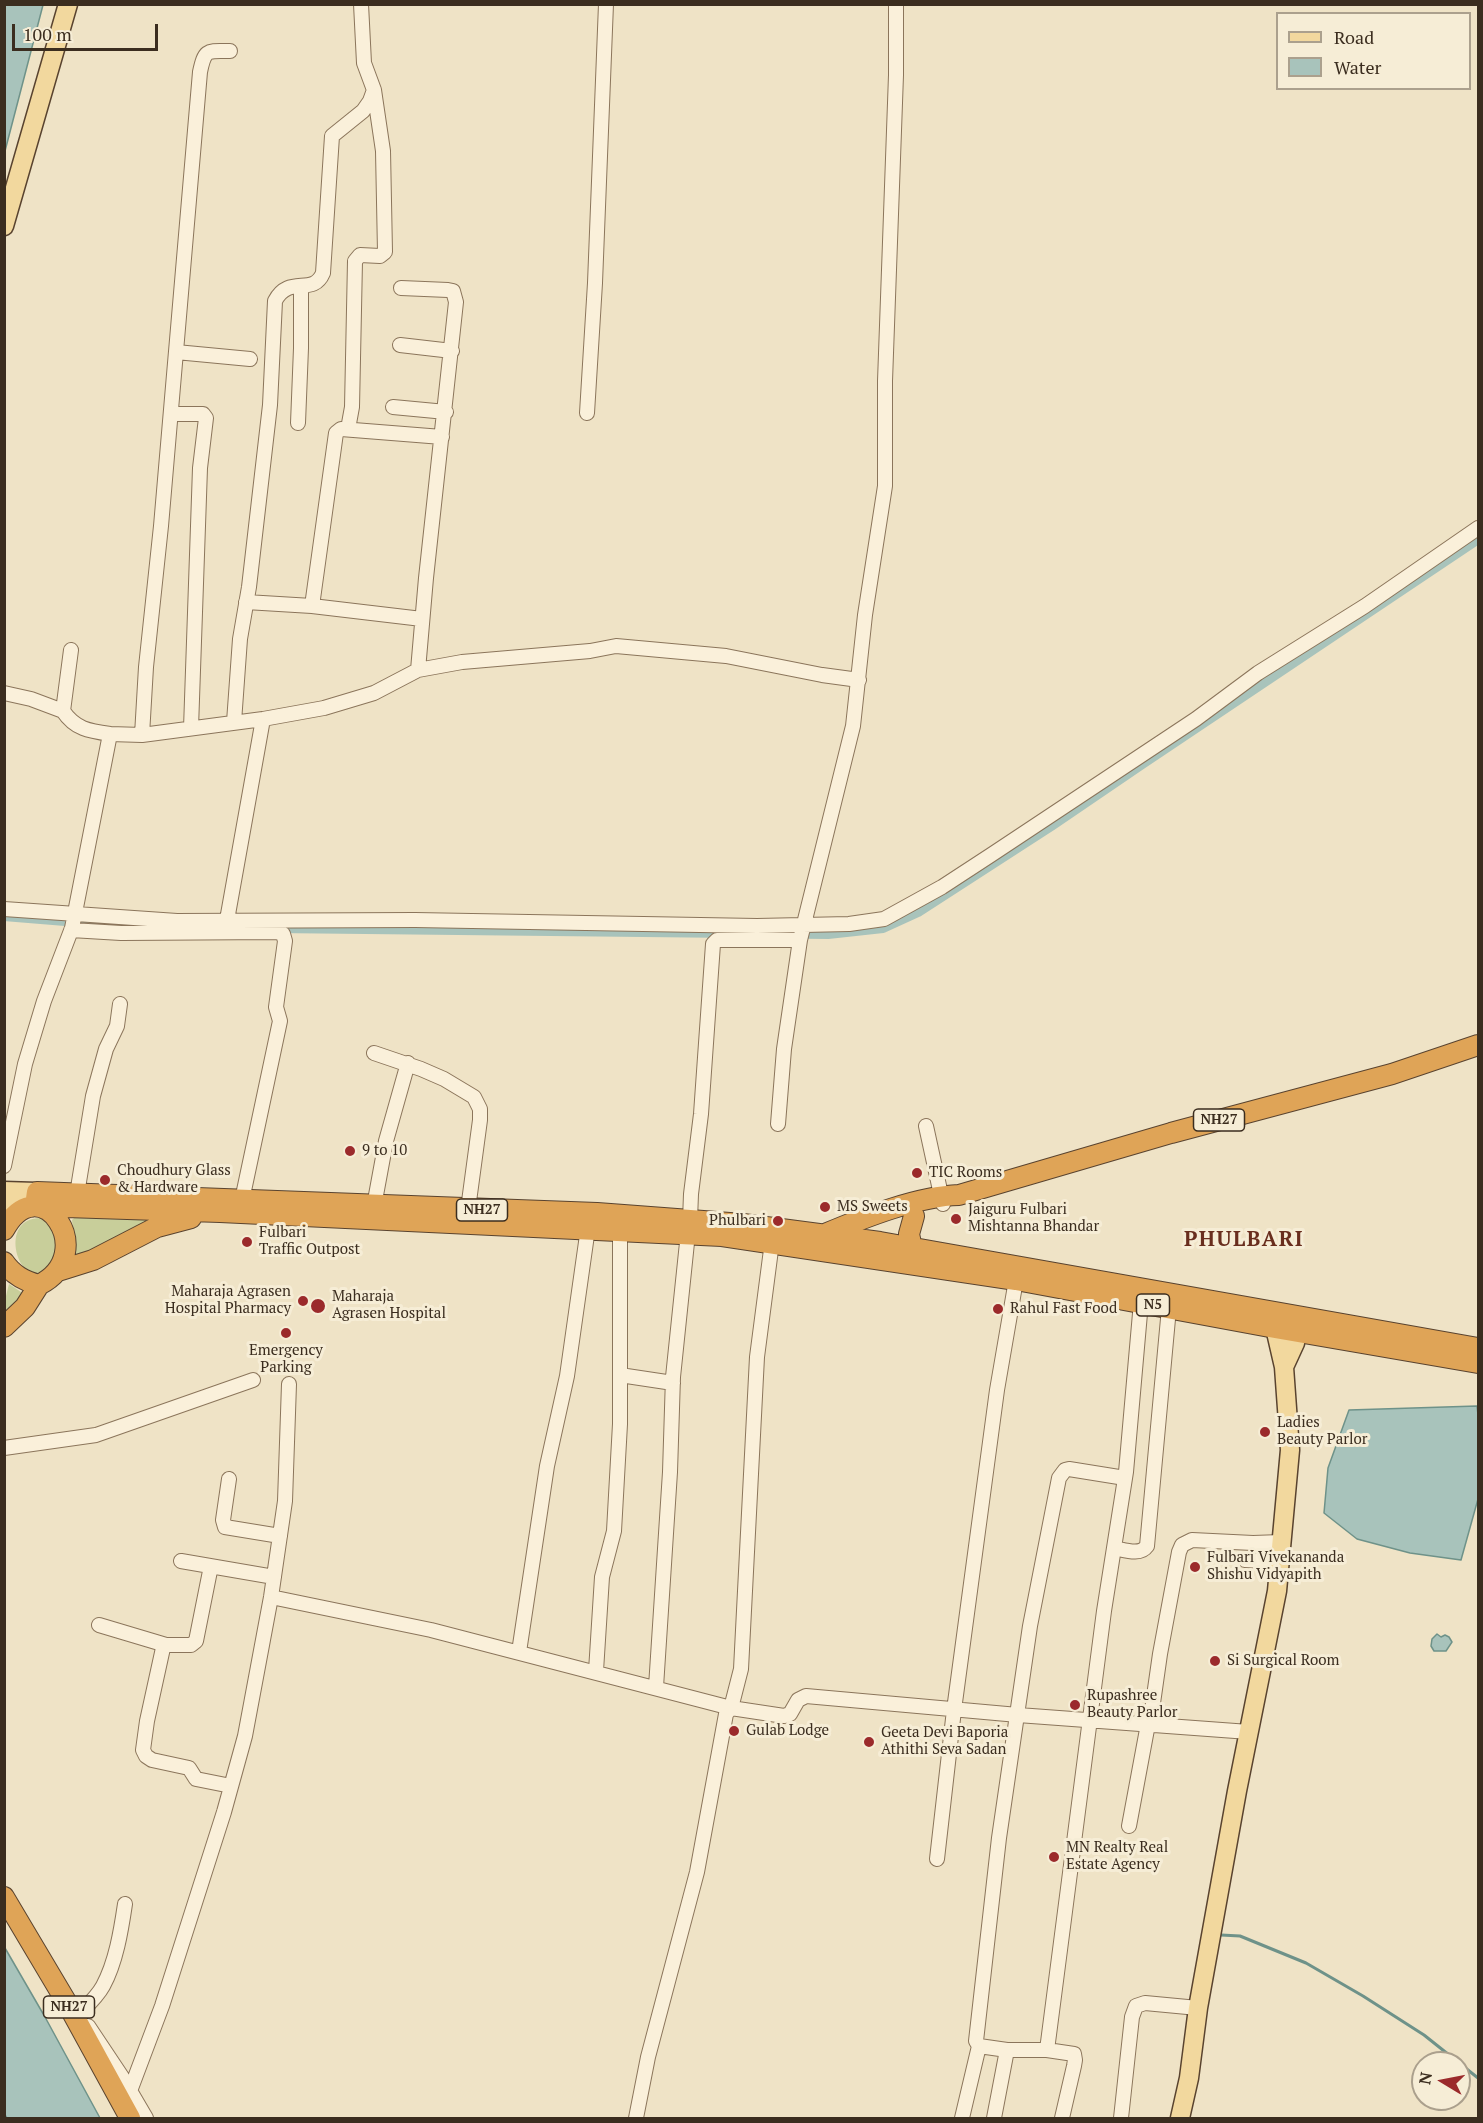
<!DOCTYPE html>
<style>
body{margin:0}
#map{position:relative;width:1483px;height:2123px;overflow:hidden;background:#efe3c6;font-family:"PT Serif",serif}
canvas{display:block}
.frame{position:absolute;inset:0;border:6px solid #3b2d1f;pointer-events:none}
.legend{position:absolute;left:1276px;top:12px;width:195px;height:78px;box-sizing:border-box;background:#f6edd6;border:2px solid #aba08d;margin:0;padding:8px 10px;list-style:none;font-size:18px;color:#3b2d1f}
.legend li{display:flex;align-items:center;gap:12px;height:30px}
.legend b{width:30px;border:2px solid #aba08d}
.north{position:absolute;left:1411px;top:2051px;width:60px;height:60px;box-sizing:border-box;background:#f6edd6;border:2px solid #aba08d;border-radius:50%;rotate:280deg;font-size:16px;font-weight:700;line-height:24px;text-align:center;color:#3b2d1f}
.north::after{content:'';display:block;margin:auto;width:21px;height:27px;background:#9b2a2b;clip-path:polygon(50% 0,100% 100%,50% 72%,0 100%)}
.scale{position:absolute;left:12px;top:24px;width:146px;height:27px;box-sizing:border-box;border:3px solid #3b2d1f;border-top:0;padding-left:8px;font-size:18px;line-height:21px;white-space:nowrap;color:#3b2d1f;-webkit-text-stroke:4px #f6edd6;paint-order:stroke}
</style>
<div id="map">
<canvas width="1483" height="2123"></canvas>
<div class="frame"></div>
<ul class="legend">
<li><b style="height:8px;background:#f2d89e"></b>Road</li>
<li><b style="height:16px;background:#a8c3bb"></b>Water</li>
</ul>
<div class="north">N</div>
<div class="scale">100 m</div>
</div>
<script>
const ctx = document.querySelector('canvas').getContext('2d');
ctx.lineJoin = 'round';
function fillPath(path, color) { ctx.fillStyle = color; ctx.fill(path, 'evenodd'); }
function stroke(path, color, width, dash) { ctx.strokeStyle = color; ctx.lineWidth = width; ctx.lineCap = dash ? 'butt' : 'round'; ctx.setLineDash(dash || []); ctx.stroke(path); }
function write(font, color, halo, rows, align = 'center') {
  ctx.font = font + ' "PT Serif",serif'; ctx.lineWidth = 6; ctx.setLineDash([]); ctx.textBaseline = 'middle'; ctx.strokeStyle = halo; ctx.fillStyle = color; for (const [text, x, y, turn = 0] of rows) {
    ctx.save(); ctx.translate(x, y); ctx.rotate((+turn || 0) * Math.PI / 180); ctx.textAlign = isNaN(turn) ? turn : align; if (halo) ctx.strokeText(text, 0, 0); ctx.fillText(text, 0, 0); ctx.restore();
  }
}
fillPath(new Path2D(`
 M 76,1216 L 154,1219 L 76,1257 L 72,1220 Z
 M 41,1218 C 59,1229 57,1244 56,1262 C 52,1266 46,1273 41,1274 C 15,1280 0,1217 41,1218 Z
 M 9,1284 L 27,1296 L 5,1316 L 5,1300 Z`), '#c8ce9a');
const water = new Path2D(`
 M 5,4 L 43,5 L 5,151 L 4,5 Z
 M 1477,1406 L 1478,1415 L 1478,1499 L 1461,1560 L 1410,1553 L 1357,1539 L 1324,1513 L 1328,1468 L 1349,1410 Z
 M 1437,1634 L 1441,1637 L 1445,1635 L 1449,1637 L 1452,1642 L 1446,1651 L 1434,1651 L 1431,1646 L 1432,1639 Z
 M 5,1948 L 45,2017 L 100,2118 L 7,2118 L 5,2115 Z`);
fillPath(water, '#a8c3bb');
stroke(water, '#6e9289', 1.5);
stroke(new Path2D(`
 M 1221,1935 L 1240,1936 L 1306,1963 L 1363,1996 L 1424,2035 L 1478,2078`), '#6e9289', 3);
stroke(new Path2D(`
 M 4,916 L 102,924 L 161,927
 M 273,928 L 828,934 L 883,928 L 918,912 L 1051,826 L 1142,764 L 1478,539`), '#a8c3bb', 10);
const minor = new Path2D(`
 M 400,345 L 452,351
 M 176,352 L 250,359
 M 393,407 L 446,412
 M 587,413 L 595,283 L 606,4
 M 171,414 L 203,414 L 206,418 L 200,468 L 191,728
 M 298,423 L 301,348 L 301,286
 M 348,429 L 352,407 L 355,261 L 360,255 L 380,256 L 385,252 L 383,151 L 374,90
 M 246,602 L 312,606 L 336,433 L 341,429 L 442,437
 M 312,606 L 422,619
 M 71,650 L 63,711 C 75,729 89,731 110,734
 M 418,670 L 462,662 L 590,651 L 616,646 L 726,656 L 822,675 L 859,680
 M 4,693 L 31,699 L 63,711
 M 234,722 L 240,639 L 249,587 L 270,405 L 275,301 C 289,274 313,297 323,273 L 332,136 L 363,111 L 370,101 L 374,90 L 364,63 L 361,4
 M 142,735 L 146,667 L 161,526 L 200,72 C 205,48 208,51 230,51
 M 4,909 L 177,921 L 415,920 L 757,926 L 849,924 L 884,919 L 942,887 L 991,855 L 1196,719 L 1258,673 L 1365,606 L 1478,528
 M 227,920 L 263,719
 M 71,930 L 121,933 L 277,932 L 283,934 L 285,941 L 276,1007 L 280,1021 L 242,1200
 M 374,1053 L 421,1069 L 444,1079 L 474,1097 L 480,1109 L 480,1120 L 468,1209
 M 778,1124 L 784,1049 L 800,940 L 853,726 L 865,615 L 885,486 L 885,381 L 896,75 L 896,4
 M 926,1126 L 943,1204
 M 4,1166 L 25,1064 L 44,1001 L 72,928 L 110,734 L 142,735 L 263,719 L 324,708 L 374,693 L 418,670 L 426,578 L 456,302 L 453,291 L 448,290 L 401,288
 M 77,1194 L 93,1096 L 106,1049 L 117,1026 L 120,1004
 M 374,1206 L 386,1141 L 408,1063
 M 690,1220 L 691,1194 L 701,1114 L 713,944 L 717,940 L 800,940
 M 620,1375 L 673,1383
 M 4,1448 L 96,1435 L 253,1380
 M 229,1479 L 223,1520 L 225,1527 L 280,1536
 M 1114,1548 C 1125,1550 1140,1556 1147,1546 L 1169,1308
 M 1245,1560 L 1280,1562
 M 181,1561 L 274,1577
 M 211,1566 L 196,1641 L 191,1645 L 166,1645 L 163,1648 L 147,1721 L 143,1750 L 146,1756 L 152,1760 L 189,1768 L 196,1779 L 231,1786
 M 271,1597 L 431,1630 L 731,1708 L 784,1716 L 790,1714 L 798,1700 L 806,1696 L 1018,1715 L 1249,1732
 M 99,1625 L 166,1645
 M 519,1652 L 547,1466 L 567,1376 L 588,1228
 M 596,1671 L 602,1577 L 614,1531 L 620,1424 L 620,1230
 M 656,1687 L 670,1472 L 673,1377 L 688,1233
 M 1150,1724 L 1160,1654 L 1179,1552 L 1182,1545 L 1192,1540 L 1253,1543 L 1281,1542
 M 1129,1826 L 1148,1724
 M 937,1859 L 954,1710 L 997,1390 L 1016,1280
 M 78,2015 C 87,2006 97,1997 103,1986 C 116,1962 121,1931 125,1904
 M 88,2026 L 122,2077 L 146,2118
 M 1047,2050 L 1104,1611 L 1126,1472 L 1141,1302
 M 130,2091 L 162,2006 L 224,1812 L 245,1736 L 271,1597 L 285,1501 L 289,1384
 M 636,2118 L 648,2057 L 697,1872 L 726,1714 L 731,1708 L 741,1669 L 757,1357 L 772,1242
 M 962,2118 L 979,2046
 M 994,2118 L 1007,2050
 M 1062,2118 L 1074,2066 L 1075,2060 L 1074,2054 L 1047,2050 L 1007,2050 L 979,2046 L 976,2041 L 999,1838 L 1030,1626 L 1059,1478 L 1065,1470 L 1069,1469 L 1125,1478
 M 1121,2118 L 1132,2017 L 1136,2006 L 1145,2003 L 1198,2008`);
const major = new Path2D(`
 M 4,226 L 68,4
 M 4,1191 L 37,1192
 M 4,1205 L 35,1206
 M 1284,1367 L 1295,1343 L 1299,1317
 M 1180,2118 L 1189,2078 L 1198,2008 L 1237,1791 L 1277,1591 L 1290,1450 L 1284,1367 L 1275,1328 L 1277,1315`);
const highway = new Path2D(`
 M 4,1230 C 40,1164 101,1254 39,1285 C 24,1281 13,1275 4,1262
 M 825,1234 C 863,1218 918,1196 959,1195 L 1171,1133 L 1392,1074 L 1478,1045
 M 912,1248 L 909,1234 L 914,1216
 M 58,1271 L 93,1260 L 157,1227 L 191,1218
 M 4,1327 L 25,1307 L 39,1285
 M 1478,1348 L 880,1242 L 743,1224 L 597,1213 L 37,1192 L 35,1206 L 220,1212 L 722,1236 L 1016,1280 L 1275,1328 L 1478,1363
 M 4,1897 L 67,2003 L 130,2118`);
stroke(minor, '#8b755b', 16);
stroke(major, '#59432f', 21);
stroke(highway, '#59432f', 22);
stroke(minor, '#faf0da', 14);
stroke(major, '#f2d89e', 18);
stroke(highway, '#dfa457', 20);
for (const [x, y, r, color] of [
 [350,1151,6,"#9b2a2b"],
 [917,1173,6,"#9b2a2b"],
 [105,1180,6,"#9b2a2b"],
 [825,1207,6,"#9b2a2b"],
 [956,1219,6,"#9b2a2b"],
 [778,1221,6,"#9b2a2b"],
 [247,1242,6,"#9b2a2b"],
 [303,1301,6,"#9b2a2b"],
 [318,1306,8,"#9b2a2b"],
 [998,1309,6,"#9b2a2b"],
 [286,1333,6,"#9b2a2b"],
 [1265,1432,6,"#9b2a2b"],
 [1195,1567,6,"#9b2a2b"],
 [1215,1661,6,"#9b2a2b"],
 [1075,1705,6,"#9b2a2b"],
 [734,1731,6,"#9b2a2b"],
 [869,1742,6,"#9b2a2b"],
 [1054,1857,6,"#9b2a2b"]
]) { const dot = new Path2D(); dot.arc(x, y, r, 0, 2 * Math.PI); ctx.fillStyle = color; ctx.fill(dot); stroke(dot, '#f6edd6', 2); }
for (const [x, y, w] of [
 [1219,1120,51],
 [482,1210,51],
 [1153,1305,33],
 [69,2007,51]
]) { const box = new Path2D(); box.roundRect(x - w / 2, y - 11, w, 22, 4.5); ctx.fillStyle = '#f6edd6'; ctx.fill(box); stroke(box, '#3b2d1f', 1.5); }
write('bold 14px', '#3b2d1f', null, [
 ["NH27",1219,1120],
 ["NH27",482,1210],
 ["N5",1153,1305],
 ["NH27",69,2007]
]);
write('15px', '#3b2d1f', '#f6edd6', [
 ["9 to 10",362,1151],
 ["Choudhury Glass",117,1171],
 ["& Hardware",117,1188],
 ["TIC Rooms",929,1173],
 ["MS Sweets",837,1207],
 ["Jaiguru Fulbari",968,1210],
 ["Mishtanna Bhandar",968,1227],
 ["Phulbari",766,1221,"right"],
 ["Fulbari",259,1233],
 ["Traffic Outpost",259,1250],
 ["Maharaja Agrasen",291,1292,"right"],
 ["Hospital Pharmacy",291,1309,"right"],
 ["Maharaja",332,1297],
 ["Agrasen Hospital",332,1314],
 ["Rahul Fast Food",1010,1309],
 ["Emergency",286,1351,"center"],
 ["Parking",286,1368,"center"],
 ["Ladies",1277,1423],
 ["Beauty Parlor",1277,1440],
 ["Fulbari Vivekananda",1207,1558],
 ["Shishu Vidyapith",1207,1575],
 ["Si Surgical Room",1227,1661],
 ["Rupashree",1087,1696],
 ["Beauty Parlor",1087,1713],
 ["Gulab Lodge",746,1731],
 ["Geeta Devi Baporia",881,1733],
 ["Athithi Seva Sadan",881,1750],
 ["MN Realty Real",1066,1848],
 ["Estate Agency",1066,1865]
], 'left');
ctx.letterSpacing = '1.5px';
write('bold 21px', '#692e1e', '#f6edd6', [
 ["PHULBARI",1244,1240]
]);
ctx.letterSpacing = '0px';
</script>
